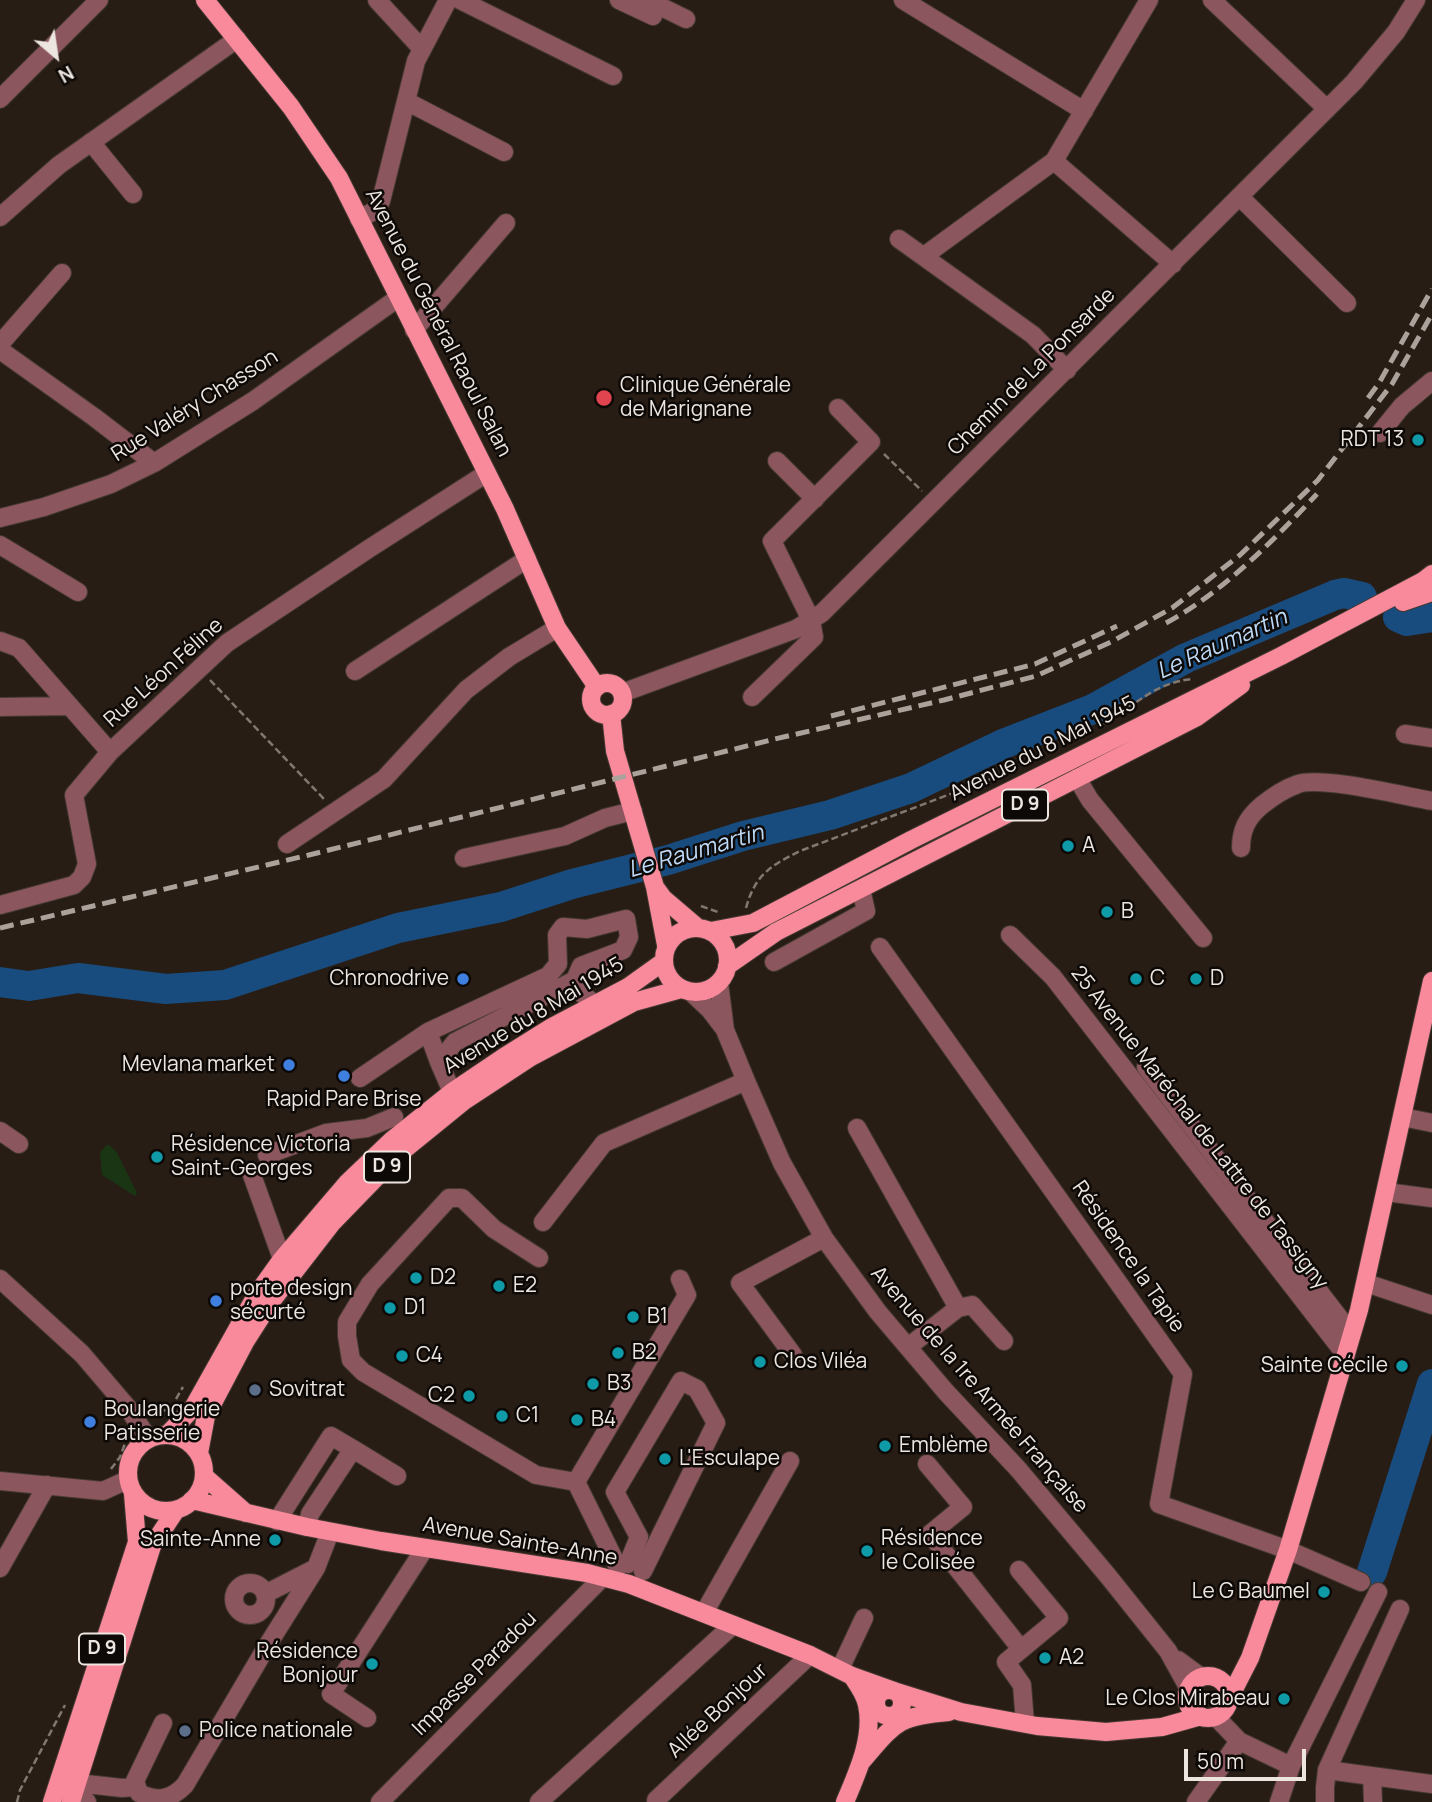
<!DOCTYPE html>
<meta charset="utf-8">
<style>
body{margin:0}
#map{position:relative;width:1432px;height:1802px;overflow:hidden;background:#281d15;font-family:Manrope,sans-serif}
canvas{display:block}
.north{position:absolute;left:21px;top:21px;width:70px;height:70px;-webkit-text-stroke:5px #0d0906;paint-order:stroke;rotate:151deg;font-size:19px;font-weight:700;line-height:28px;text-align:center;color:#ede5e0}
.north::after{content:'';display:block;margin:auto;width:24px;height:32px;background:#ede5e0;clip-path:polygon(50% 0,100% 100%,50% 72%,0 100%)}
.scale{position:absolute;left:1184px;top:1749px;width:122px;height:32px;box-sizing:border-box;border:4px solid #ede5e0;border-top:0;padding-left:9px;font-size:21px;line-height:24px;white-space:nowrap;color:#ede5e0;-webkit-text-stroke:5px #0d0906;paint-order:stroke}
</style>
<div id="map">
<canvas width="1432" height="1802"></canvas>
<div class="north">N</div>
<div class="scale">50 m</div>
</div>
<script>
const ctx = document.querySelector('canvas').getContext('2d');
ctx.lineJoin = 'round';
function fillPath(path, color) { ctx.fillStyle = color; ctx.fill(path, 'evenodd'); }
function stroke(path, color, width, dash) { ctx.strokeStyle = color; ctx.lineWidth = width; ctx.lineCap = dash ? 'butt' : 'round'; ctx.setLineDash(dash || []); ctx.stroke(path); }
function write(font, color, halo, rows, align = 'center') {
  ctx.font = font + ' Manrope,sans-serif'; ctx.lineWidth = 5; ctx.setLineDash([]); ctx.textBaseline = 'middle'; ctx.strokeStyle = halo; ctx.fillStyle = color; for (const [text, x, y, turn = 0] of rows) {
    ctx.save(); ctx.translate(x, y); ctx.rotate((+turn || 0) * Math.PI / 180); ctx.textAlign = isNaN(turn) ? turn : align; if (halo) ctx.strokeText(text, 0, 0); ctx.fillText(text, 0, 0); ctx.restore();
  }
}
fillPath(new Path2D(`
 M 106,1145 L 109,1145 L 116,1151 L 137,1193 L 135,1196 L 102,1175 L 100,1153 Z`), '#193514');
stroke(new Path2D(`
 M 1398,617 L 1407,621 L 1432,617
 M 0,982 L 29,986 L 78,978 L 166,989 L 225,985 L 398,928 L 501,907 L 572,884 L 668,860 L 743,836 L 830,815 L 911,788 L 1003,744 L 1093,709 L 1186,658 L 1335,595 L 1344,593 L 1362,597
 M 1372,1572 L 1432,1384`), '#194c7e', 30);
const minor = new Path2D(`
 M 377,0 L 422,49
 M 460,0 L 613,76
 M 619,0 L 653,16
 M 647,0 L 686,19
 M 903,0 L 1084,111
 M 1212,0 L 1327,109
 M 0,99 L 99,0
 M 406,101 L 504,152
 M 91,142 L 133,194
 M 1054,161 L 1173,264
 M 1240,197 L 1347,303
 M 0,217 L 59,165 L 237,39
 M 359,219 L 374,211 L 381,201 L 416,61 L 448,0
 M 899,239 L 1033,335 L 1067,370
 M 924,256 L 1054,161 L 1149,0
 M 414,330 L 506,223
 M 0,344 L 62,273
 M 0,350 L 94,417 L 154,463
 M 1380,433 L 1402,406 L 1432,381
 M 777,461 L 815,499
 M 0,518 L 44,507 L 111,484 L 154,463 L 253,401 L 398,298
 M 0,545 L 78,592
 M 0,641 L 19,648 L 110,752
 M 355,671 L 527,559
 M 622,693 L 796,629 L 822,613 L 1354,82 L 1396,32 L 1416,0
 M 752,697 L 814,637 L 811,620 L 772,541 L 871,442 L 838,408
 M 0,707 L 70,706
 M 1405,734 L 1432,738
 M 1077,778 L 1090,800 L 1203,938
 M 287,844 L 384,779 L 466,690 L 509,657 L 557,628
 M 1241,848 C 1241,830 1247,818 1261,806 C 1272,797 1284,789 1298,784 C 1323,776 1403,796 1432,801
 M 464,858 L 565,836 L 605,818 L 633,811
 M 0,905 L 74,885 L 82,877 L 87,864 L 74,795 L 110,752 L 227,643 L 370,548 L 487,473
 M 1010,935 L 1053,977 L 1345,1354
 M 880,947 L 1183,1374 L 1159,1504 L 1288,1550 L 1361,1582
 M 774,962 L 866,911 L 861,889
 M 575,980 L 577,989 L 595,1005
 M 719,983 L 725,1030 L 746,1081 L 782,1163 L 824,1238 L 878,1312 L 946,1392 L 1018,1469 L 1108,1576 L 1168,1651 L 1189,1689
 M 691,992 L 710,1010 L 723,1027
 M 439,1062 L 428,1032 L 548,976 L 558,964 L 557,935 L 563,927 L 587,929 L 626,919 L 629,937 L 623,950 L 581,966 L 575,980 L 455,1042 L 439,1062 L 452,1092
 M 1146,1067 L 1351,1333
 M 360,1078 L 428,1032
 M 1402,1117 L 1432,1123
 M 857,1128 L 958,1308 L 908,1347
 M 0,1131 L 19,1144
 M 267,1155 L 326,1133 L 367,1128 L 394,1117
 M 252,1175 L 282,1259
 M 1386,1192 L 1432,1198
 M 543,1222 L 604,1143 L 746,1081
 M 539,1258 L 494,1229 L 462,1198 L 449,1198 L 370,1284 L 347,1322 L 347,1336 L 351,1360 L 363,1372 L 536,1475 L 576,1482
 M 0,1279 L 82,1354 L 128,1408 L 148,1438
 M 1366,1283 L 1432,1305
 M 958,1308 L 972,1305 L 1004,1341
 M 793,1355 L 740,1283 L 824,1238
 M 927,1464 L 963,1507 L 930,1534 L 1021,1649
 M 0,1481 L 103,1491 L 127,1480
 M 576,1482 L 687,1295 L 680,1279
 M 576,1482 L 618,1567
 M 277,1521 L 331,1436 L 353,1449
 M 307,1527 L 310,1514 L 353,1449 L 397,1476
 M 628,1564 L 639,1537 L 615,1492 L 681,1381 L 697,1389 L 716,1423 L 643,1571
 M 0,1568 L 47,1485
 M 1019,1570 L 1059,1618 L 1006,1662 L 1022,1685 L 1025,1723
 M234 1599a16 16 0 1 1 32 0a16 16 0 1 1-32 0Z
 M 265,1594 L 316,1568 L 330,1532
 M 704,1613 L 790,1461
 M 1178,1660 L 1201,1677
 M 840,1669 L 864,1618
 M 1215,1716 L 1239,1741 L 1291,1766
 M 367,1718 L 331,1694 L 425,1548
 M 163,1723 L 135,1781 L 139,1793 C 157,1802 171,1800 185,1785 L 267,1646 L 316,1568
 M 1327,1770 L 1432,1784
 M 1372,1776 L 1373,1802
 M 77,1783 L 122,1788 L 136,1787
 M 75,1787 L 87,1802
 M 656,1800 L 810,1655
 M 380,1802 L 603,1577
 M 539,1802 L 733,1625
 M 1196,1802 L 1239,1741
 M 1279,1802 L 1291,1766 L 1378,1592
 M 1325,1802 L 1325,1787 L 1327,1770 L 1400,1609`);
const major = new Path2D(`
 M 205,0 L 291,107 L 339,178 L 505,509 L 557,628 L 597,687
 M 1403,602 L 1432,592
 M591 699a16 16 0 1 1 32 0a16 16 0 1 1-32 0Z
 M 611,714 L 615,751 L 655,887 L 666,945
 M 655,887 L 663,898 L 697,927
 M664 960a32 32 0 1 1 64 0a32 32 0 1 1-64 0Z
 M 711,931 L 753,923 L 911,840 L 1281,656 L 1423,581 L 1432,574
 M 727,966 L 776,932 L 1197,717 L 1241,685
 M 168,1434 L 193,1408 L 257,1294 L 282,1259 L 347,1183 L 392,1140 L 452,1092 L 504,1057 L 552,1027 L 628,987 L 663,962
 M128 1473a38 38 0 1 1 76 0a38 38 0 1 1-76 0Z
 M 199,1453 L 206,1416 L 245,1342 L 270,1303 L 332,1223 L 400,1153 L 464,1101 L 531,1057 L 634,1002 L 681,989
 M 204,1476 L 246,1513
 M 192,1500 L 307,1527 L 381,1541 L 587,1573 L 629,1584 L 810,1655 L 852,1676 L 894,1691 L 961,1712 L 1037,1726 L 1106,1732 L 1162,1727 L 1201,1716
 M1187 1697a21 21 0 1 1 42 0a21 21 0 1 1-42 0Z
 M876 1703a13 13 0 1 1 26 0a13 13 0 1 1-26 0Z
 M 1229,1699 L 1250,1658 L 1288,1550 L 1359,1310 L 1432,981
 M 862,1761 C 895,1723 897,1716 949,1712
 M 52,1802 L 137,1542 L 133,1494
 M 71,1802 L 152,1546 L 176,1510
 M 845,1802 C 857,1773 874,1738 867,1705 C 865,1694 858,1685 852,1676`);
stroke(minor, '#443931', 20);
stroke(major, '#443931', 20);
stroke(new Path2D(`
 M 884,454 L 922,491
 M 210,680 L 324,799
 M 1101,725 C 1135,707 1153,682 1194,679
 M 701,906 L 718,912
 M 746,908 C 755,875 770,866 800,851 L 998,776
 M 176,1399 L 183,1387
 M 153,1412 L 167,1410
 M 111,1469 L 120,1457 L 127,1438
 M 17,1802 L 20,1790 L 65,1705`), '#827872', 2.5, [7, 3.5]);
stroke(minor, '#8b565d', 18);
stroke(major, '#f98a9b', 18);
stroke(new Path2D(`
 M 1368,398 L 1379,383 L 1432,289
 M 1166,623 C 1222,593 1274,540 1317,494
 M 831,716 L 1035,664 L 1117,626
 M 0,928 L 309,855 L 775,739 L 944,700 L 1036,676 L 1111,642 L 1172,608 L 1240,555 L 1318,480 L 1392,384 L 1432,314`), '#aba29c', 5, [14, 7]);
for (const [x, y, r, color] of [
 [604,398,9,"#e0444e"],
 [1418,440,7,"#0f9aa8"],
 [1068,846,7,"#0f9aa8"],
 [1107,912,7,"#0f9aa8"],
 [463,979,7,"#3f7fe0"],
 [1136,979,7,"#0f9aa8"],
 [1196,979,7,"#0f9aa8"],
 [289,1065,7,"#3f7fe0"],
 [344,1076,7,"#3f7fe0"],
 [157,1157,7,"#0f9aa8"],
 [416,1278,7,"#0f9aa8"],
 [499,1286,7,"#0f9aa8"],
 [216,1301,7,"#3f7fe0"],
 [390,1308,7,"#0f9aa8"],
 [633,1317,7,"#0f9aa8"],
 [618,1353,7,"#0f9aa8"],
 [402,1356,7,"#0f9aa8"],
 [760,1362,7,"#0f9aa8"],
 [1402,1366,7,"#0f9aa8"],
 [593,1384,7,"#0f9aa8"],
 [255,1390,7,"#5c6f8a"],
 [469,1396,7,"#0f9aa8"],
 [502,1416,7,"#0f9aa8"],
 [577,1420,7,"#0f9aa8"],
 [90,1422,7,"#3f7fe0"],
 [885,1446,7,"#0f9aa8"],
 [665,1459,7,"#0f9aa8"],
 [275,1540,7,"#0f9aa8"],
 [867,1551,7,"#0f9aa8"],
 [1324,1592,7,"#0f9aa8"],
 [1045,1658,7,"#0f9aa8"],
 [372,1664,7,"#0f9aa8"],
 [1284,1699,7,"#0f9aa8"],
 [185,1731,7,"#5c6f8a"]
]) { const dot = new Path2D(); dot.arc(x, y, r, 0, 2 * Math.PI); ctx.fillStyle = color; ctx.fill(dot); stroke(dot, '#0d0906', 2.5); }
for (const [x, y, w] of [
 [1025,805,46],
 [387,1167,46],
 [102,1649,46]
]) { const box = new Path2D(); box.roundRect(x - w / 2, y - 15.5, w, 31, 5); ctx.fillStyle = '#0d0906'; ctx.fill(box); stroke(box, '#ede5e0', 2); }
write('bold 19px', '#ede5e0', null, [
 ["D 9",1025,805],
 ["D 9",387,1167],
 ["D 9",102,1649]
]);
write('21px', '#ede5e0', '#0d0906', [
 ["Avenue du Général Raoul Salan",438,323,63],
 ["Chemin de La Ponsarde",1032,372,-45],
 ["Rue Valéry Chasson",195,406,-32],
 ["Rue Léon Féline",164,673,-42],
 ["Avenue du 8 Mai 1945",1043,749,-27],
 ["Avenue du 8 Mai 1945",534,1016,-31],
 ["25 Avenue Maréchal de Lattre de Tassigny",1199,1128,52],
 ["Résidence la Tapie",1128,1257,55],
 ["Avenue de la 1re Armée Française",979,1390,49],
 ["Avenue Sainte-Anne",520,1542,10],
 ["Impasse Paradou",475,1674,-45],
 ["Allée Bonjour",718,1711,-43]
]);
write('21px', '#ede5e0', '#0d0906', [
 ["Clinique Générale",620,386],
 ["de Marignane",620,410],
 ["RDT 13",1404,440,"right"],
 ["A",1082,846],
 ["B",1121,912],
 ["Chronodrive",449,979,"right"],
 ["C",1150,979],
 ["D",1210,979],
 ["Mevlana market",275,1065,"right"],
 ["Rapid Pare Brise",344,1100,"center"],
 ["Résidence Victoria",171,1145],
 ["Saint-Georges",171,1169],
 ["D2",430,1278],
 ["E2",513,1286],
 ["porte design",230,1289],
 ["sécurté",230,1313],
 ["D1",404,1308],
 ["B1",647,1317],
 ["B2",632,1353],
 ["C4",416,1356],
 ["Clos Viléa",774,1362],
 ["Sainte Cécile",1388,1366,"right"],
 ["B3",607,1384],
 ["Sovitrat",269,1390],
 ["C2",455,1396,"right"],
 ["Boulangerie",104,1410],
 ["Patisserie",104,1434],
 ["C1",516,1416],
 ["B4",591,1420],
 ["Emblème",899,1446],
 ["L'Esculape",679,1459],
 ["Résidence",881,1539],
 ["le Colisée",881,1563],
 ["Sainte-Anne",261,1540,"right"],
 ["Le G Baumel",1310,1592,"right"],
 ["Résidence",358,1652,"right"],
 ["Bonjour",358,1676,"right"],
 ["A2",1059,1658],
 ["Le Clos Mirabeau",1270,1699,"right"],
 ["Police nationale",199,1731]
], 'left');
write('italic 23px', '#bedaf8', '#0d0906', [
 ["Le Raumartin",1222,645,-24],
 ["Le Raumartin",696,852,-16]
]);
</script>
